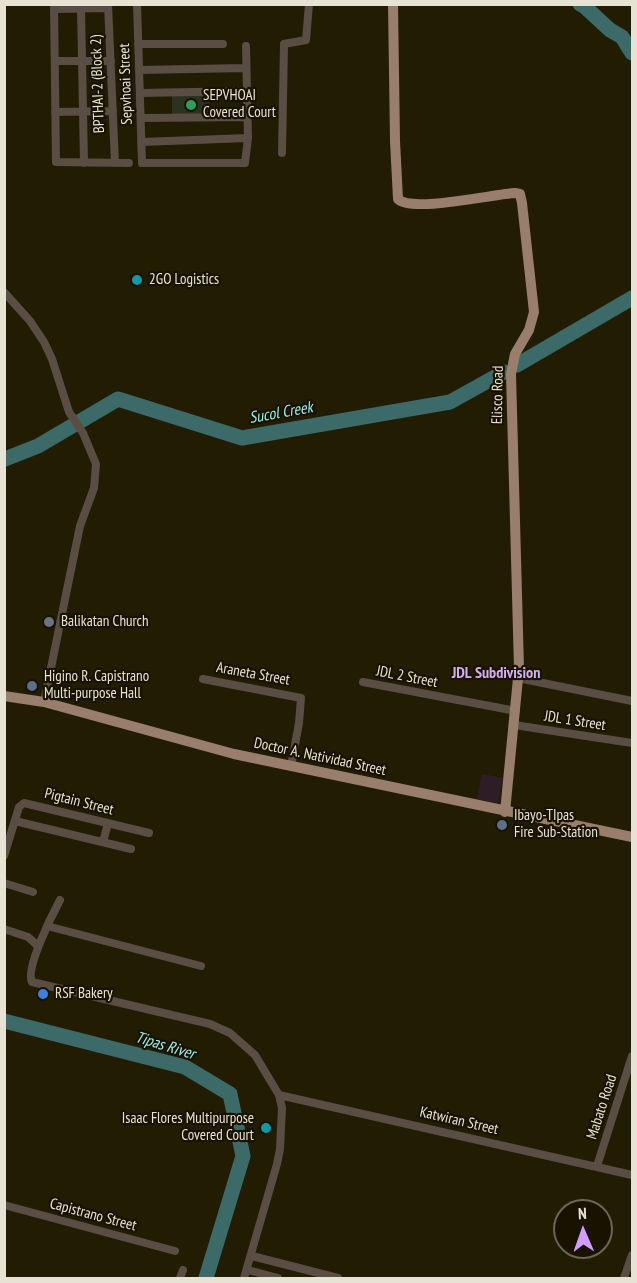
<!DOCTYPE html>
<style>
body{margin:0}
#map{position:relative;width:637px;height:1283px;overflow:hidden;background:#221c03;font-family:"PT Sans Narrow",sans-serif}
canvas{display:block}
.frame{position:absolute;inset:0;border:6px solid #e7e3d4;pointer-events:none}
.north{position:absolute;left:553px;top:1199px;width:60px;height:60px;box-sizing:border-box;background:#191200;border:2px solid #6b6655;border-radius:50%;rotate:358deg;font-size:16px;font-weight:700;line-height:24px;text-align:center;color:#e7e3d4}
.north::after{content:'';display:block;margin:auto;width:21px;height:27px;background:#d19dfe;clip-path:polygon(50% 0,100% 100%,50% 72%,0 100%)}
</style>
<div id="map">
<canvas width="637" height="1283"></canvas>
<div class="frame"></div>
<div class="north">N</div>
</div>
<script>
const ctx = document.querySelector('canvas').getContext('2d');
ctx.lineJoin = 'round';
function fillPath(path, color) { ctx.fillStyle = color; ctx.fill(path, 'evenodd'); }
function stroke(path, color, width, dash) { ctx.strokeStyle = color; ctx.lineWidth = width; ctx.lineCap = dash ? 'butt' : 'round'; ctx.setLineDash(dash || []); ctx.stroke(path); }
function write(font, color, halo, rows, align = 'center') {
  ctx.font = font + ' "PT Sans Narrow",sans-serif'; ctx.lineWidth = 4.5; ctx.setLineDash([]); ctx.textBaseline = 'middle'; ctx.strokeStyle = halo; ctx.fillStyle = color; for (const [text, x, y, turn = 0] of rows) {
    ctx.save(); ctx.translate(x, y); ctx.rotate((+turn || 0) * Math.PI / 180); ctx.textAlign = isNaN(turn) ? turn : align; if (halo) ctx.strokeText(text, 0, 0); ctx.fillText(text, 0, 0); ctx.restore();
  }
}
fillPath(new Path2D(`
 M 482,774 L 503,778 L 498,803 L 477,799 Z`), '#2e1d26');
fillPath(new Path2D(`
 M 209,94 L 209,115 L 172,116 L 172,95 Z`), '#2c3220');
stroke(new Path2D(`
 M 4,459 L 5,459`), '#3c6a69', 2);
stroke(new Path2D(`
 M 580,4 L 584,6 L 610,30 L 622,37 L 632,53
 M 517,365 L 632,298
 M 5,459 L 38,446 L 118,399 L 242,438 L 450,402 L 504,372
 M 4,1021 L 185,1067 L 230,1094 L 243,1156 L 206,1278`), '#3c6a69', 15);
stroke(new Path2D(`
 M 54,4 L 56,162 L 129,163
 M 108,4 L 115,163
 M 137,4 L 142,163 L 245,163 L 248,138 L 246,46
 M 81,8 L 84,163
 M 54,9 L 108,8
 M 138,44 L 223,44
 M 55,61 L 111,61
 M 139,70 L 246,68
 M 140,93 L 247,91
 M 55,112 L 113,111
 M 141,118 L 248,117
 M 141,142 L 248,138
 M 282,153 L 284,44 L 306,40 L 309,4
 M 4,292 L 30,321 L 44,342 L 52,359 L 69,412 L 83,433 L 96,464 L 94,488 L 80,526 L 44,702
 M 518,678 L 632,701
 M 203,679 L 301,698 L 299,723 L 291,766
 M 363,682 L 516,711
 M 514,725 L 632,743
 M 15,821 L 131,849
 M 103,842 L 108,823
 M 4,856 L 19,807 L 24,803 L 149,833
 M 4,883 L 33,892
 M 60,900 C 52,915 25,969 32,982 L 210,1024 L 230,1033 L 255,1055 L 279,1095 L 282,1108 L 280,1149 L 277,1164 L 244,1278
 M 47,926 L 201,966
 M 4,929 L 28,937 L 38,946
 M 279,1095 L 632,1175
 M 597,1166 L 632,1056
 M 4,1205 L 175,1251
 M 252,1256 L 338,1278
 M 248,1270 L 278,1278
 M 180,1278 L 183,1270
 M 624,1278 L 632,1255`), '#5a4d44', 8);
stroke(new Path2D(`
 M 393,4 L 395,141 L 398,199 C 411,213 494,194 515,193 L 520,194 L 522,203 L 534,312 L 529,330 L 515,354 L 511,374 L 519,668 L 505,812
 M 4,696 L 44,702 L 234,754 L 632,837`), '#997e6c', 10);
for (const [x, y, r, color] of [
 [191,105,6,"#2e9e5b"],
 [137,280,6,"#0f9aa8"],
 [49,622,6,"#6b7280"],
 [32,686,6,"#5c6f8a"],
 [502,825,6,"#5c6f8a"],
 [43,994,6,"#3f7fe0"],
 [266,1128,6,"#0f9aa8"]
]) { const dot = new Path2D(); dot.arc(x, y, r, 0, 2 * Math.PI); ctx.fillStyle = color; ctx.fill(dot); stroke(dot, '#191200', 2); }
write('15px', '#e7e3d4', '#191200', [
 ["BPTHAI-2 (Block 2)",98,84,-92],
 ["Sepvhoai Street",126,84,-92],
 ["Elisco Road",498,395,-89],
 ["Araneta Street",253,674,10],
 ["JDL 2 Street",407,677,11],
 ["JDL 1 Street",575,721,9],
 ["Doctor A. Natividad Street",320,757,12],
 ["Pigtain Street",79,802,14],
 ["Mabato Road",602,1107,-72],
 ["Katwiran Street",459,1121,13],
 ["Capistrano Street",93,1215,15]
]);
write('15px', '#e7e3d4', '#191200', [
 ["SEPVHOAI",203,96],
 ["Covered Court",203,113],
 ["2GO Logistics",149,280],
 ["Balikatan Church",61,622],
 ["Higino R. Capistrano",44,677],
 ["Multi-purpose Hall",44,694],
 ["Ibayo-TIpas",514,816],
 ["Fire Sub-Station",514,833],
 ["RSF Bakery",55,994],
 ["Isaac Flores Multipurpose",254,1119,"right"],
 ["Covered Court",254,1136,"right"]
], 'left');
write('italic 16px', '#9beded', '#191200', [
 ["Sucol Creek",281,413,-10],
 ["Tipas River",165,1046,17]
]);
write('bold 16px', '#d2aef1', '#191200', [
 ["JDL Subdivision",496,673]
]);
</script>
